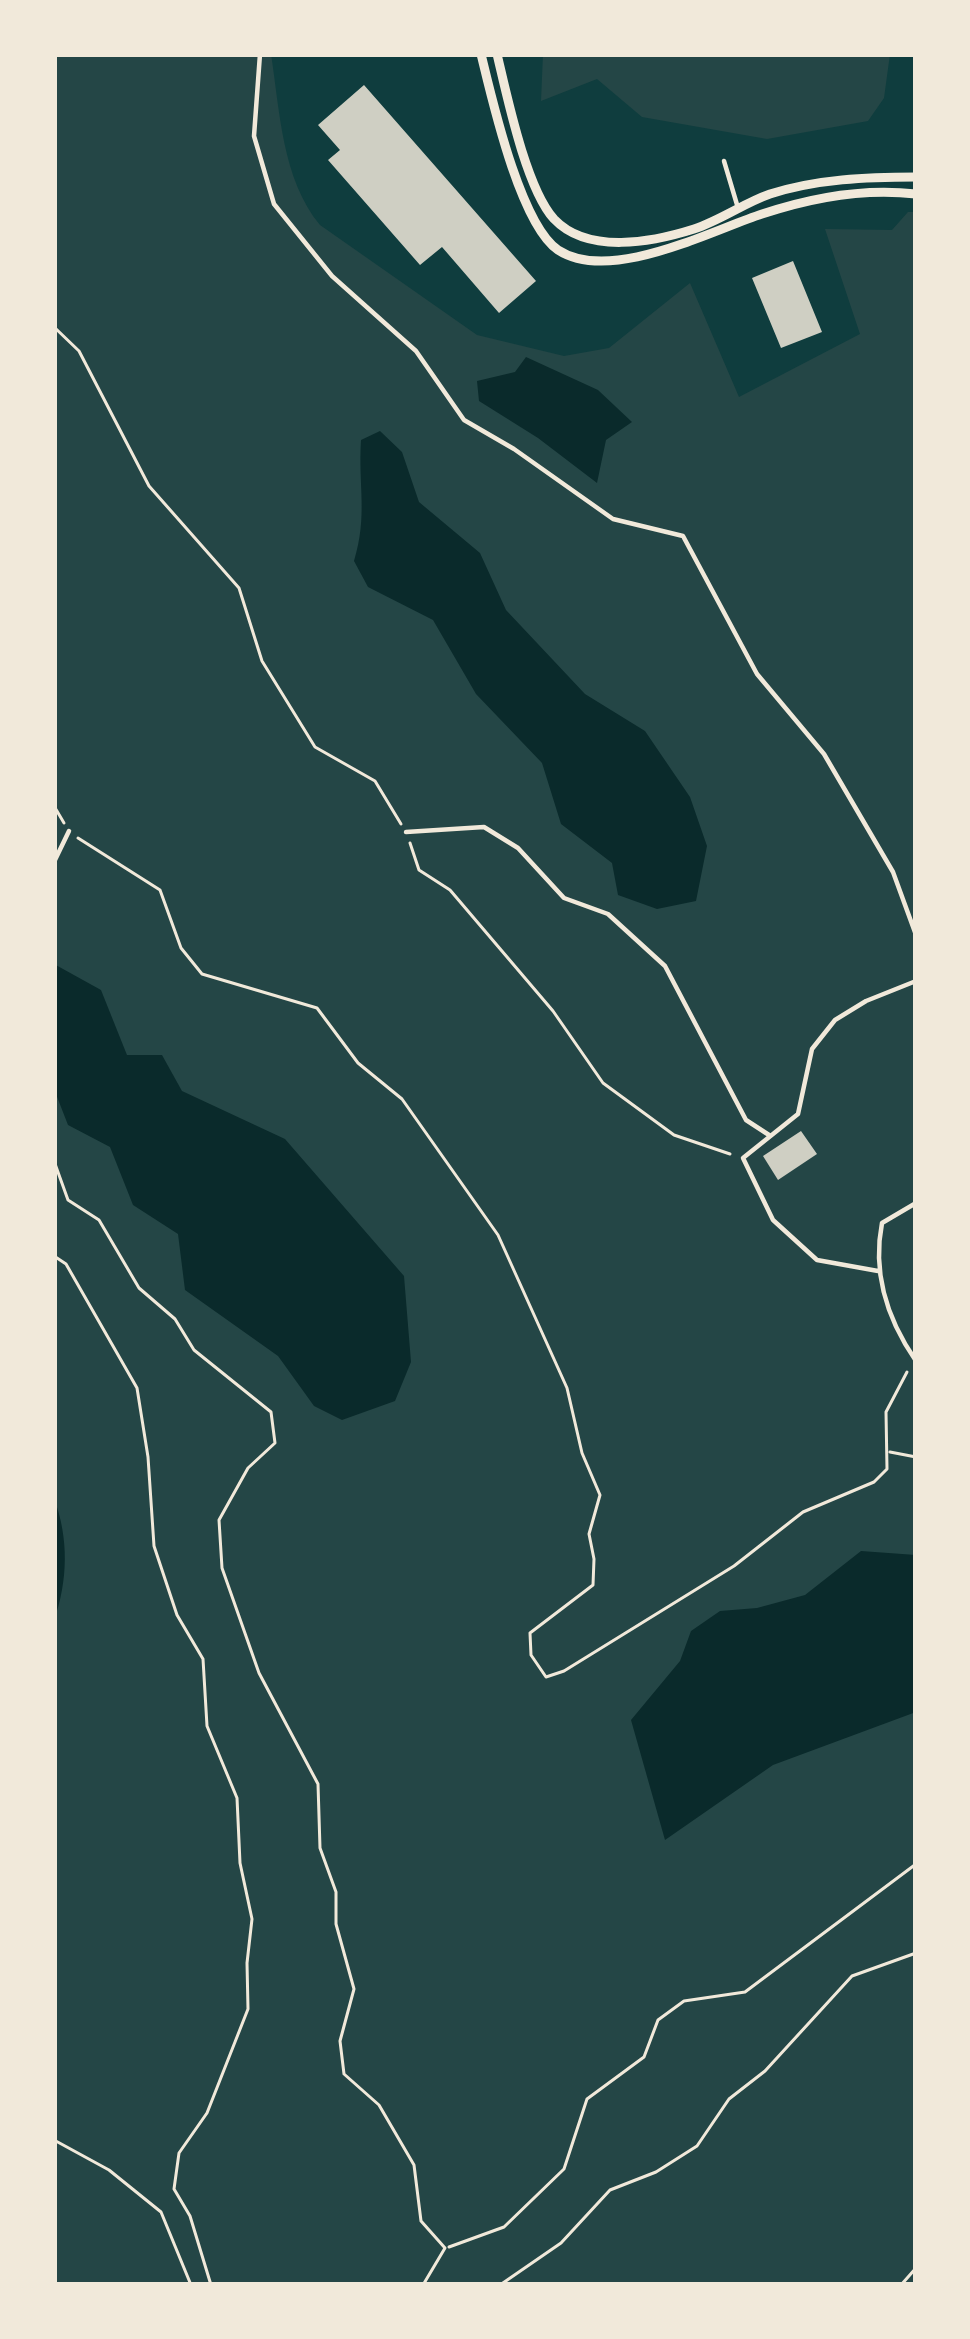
<!DOCTYPE html>
<style>
body{margin:0}
#map{position:relative;width:970px;height:2339px;overflow:hidden;background:#0f3d3e;font-family:Jost,sans-serif}
canvas{display:block}
.frame{position:absolute;inset:0;border:57px solid #f1e9da;pointer-events:none}
</style>
<div id="map">
<canvas width="970" height="2339"></canvas>
<div class="frame"></div>
</div>
<script>
const ctx = document.querySelector('canvas').getContext('2d');
ctx.lineJoin = 'round';
function fillPath(path, color) { ctx.fillStyle = color; ctx.fill(path, 'evenodd'); }
function stroke(path, color, width, dash) { ctx.strokeStyle = color; ctx.lineWidth = width; ctx.lineCap = dash ? 'butt' : 'round'; ctx.setLineDash(dash || []); ctx.stroke(path); }
fillPath(new Path2D(`
 M 54,54 L 271,54 C 280,112 282,179 320,225 L 477,335 L 564,356 L 609,348 L 690,283 L 739,397 L 860,334 L 825,229 L 892,230 L 908,212 L 916,212 L 916,2285 L 54,2285 Z
 M 543,54 L 890,54 L 884,98 L 868,121 L 767,139 L 642,117 L 597,79 L 541,101 Z`), '#244646');
fillPath(new Path2D(`
 M 526,357 L 598,390 L 632,422 L 606,440 L 597,483 L 538,438 L 479,401 L 477,381 L 515,372 Z
 M 380,431 L 402,452 L 419,502 L 480,553 L 506,610 L 585,694 L 645,731 L 690,797 L 707,846 L 696,901 L 657,909 L 618,895 L 612,863 L 561,824 L 542,763 L 476,694 L 433,620 L 368,587 L 354,561 C 368,515 358,486 361,440 Z
 M 54,964 L 101,990 L 127,1055 L 162,1055 L 182,1091 L 285,1139 L 404,1276 L 411,1362 L 395,1401 L 342,1420 L 314,1406 L 278,1356 L 185,1290 L 178,1234 L 133,1205 L 110,1147 L 68,1125 L 54,1089 Z
 M 54,1498 C 69,1539 68,1580 54,1621 Z
 M 861,1551 L 916,1555 L 916,1712 L 773,1765 L 665,1840 L 631,1720 L 680,1661 L 691,1631 L 720,1611 L 757,1608 L 805,1595 Z`), '#0a2a2b');
fillPath(new Path2D(`
 M 364,85 L 536,281 L 499,313 L 442,247 L 420,265 L 328,160 L 340,150 L 318,125 Z
 M 793,261 L 822,332 L 781,348 L 752,278 Z
 M 801,1131 L 817,1154 L 778,1180 L 763,1156 Z`), '#cfcfc3');
stroke(new Path2D(`
 M 54,327 L 79,351 L 149,486 L 239,588 L 262,661 L 315,747 L 375,781 L 401,824
 M 54,806 L 64,823
 M 78,838 L 160,890 L 181,948 L 202,974 L 317,1008 L 358,1063 L 402,1099 L 498,1235 L 567,1388 L 582,1453 L 600,1495 L 589,1534 L 594,1559 L 593,1585 L 530,1633 L 531,1655 L 546,1677 L 564,1671 L 734,1566 L 803,1512 L 874,1482 L 887,1469 L 886,1412 L 907,1372
 M 410,843 L 419,870 L 450,890 L 553,1011 L 603,1083 L 674,1135 L 730,1154
 M 54,1161 L 68,1200 L 99,1220 L 139,1288 L 175,1319 L 194,1350 L 271,1412 L 275,1443 L 248,1468 L 219,1520 L 222,1568 L 259,1673 L 318,1784 L 320,1848 L 336,1892 L 336,1924 L 354,1989 L 340,2041 L 344,2074 L 379,2105 L 414,2165 L 421,2221 L 445,2248 L 423,2285
 M 54,1256 L 66,1264 L 137,1388 L 148,1457 L 154,1546 L 177,1615 L 203,1659 L 207,1726 L 237,1798 L 240,1863 L 252,1919 L 247,1963 L 248,2009 L 207,2113 L 179,2153 L 174,2189 L 190,2216 L 211,2285
 M 890,1452 L 916,1457
 M 54,2140 L 109,2170 L 161,2212 L 191,2285
 M 449,2247 L 504,2227 L 564,2169 L 587,2099 L 644,2057 L 658,2020 L 684,2001 L 745,1992 L 916,1864
 M 500,2285 L 561,2243 L 610,2190 L 656,2172 L 697,2146 L 729,2099 L 765,2071 L 852,1976 L 916,1953
 M 901,2285 L 916,2268`), '#f1e9da', 3);
stroke(new Path2D(`
 M 260,54 L 254,136 L 274,204 L 332,276 L 416,351 L 464,420 L 514,449 L 613,519 L 683,536 L 757,674 L 824,754 L 893,872 L 916,935
 M 724,161 L 738,208
 M 406,832 L 484,827 L 518,848 L 564,898 L 608,914 L 665,966 L 746,1120 L 769,1135
 M 54,862 L 69,831
 M 916,1203 L 882,1223 C 872,1274 887,1319 916,1361
 M 878,1271 L 817,1260 L 773,1220 L 743,1158 L 798,1114 L 812,1049 L 835,1020 L 866,1001 L 916,981`), '#f1e9da', 4.5);
stroke(new Path2D(`
 M 481,54 C 492,99 520,224 558,250 C 610,284 710,231 762,214 C 810,198 865,188 916,194
 M 497,54 C 507,96 526,188 554,219 C 588,255 653,242 694,229 C 721,220 744,203 770,194 C 817,179 867,177 916,177`), '#f1e9da', 9);
</script>
